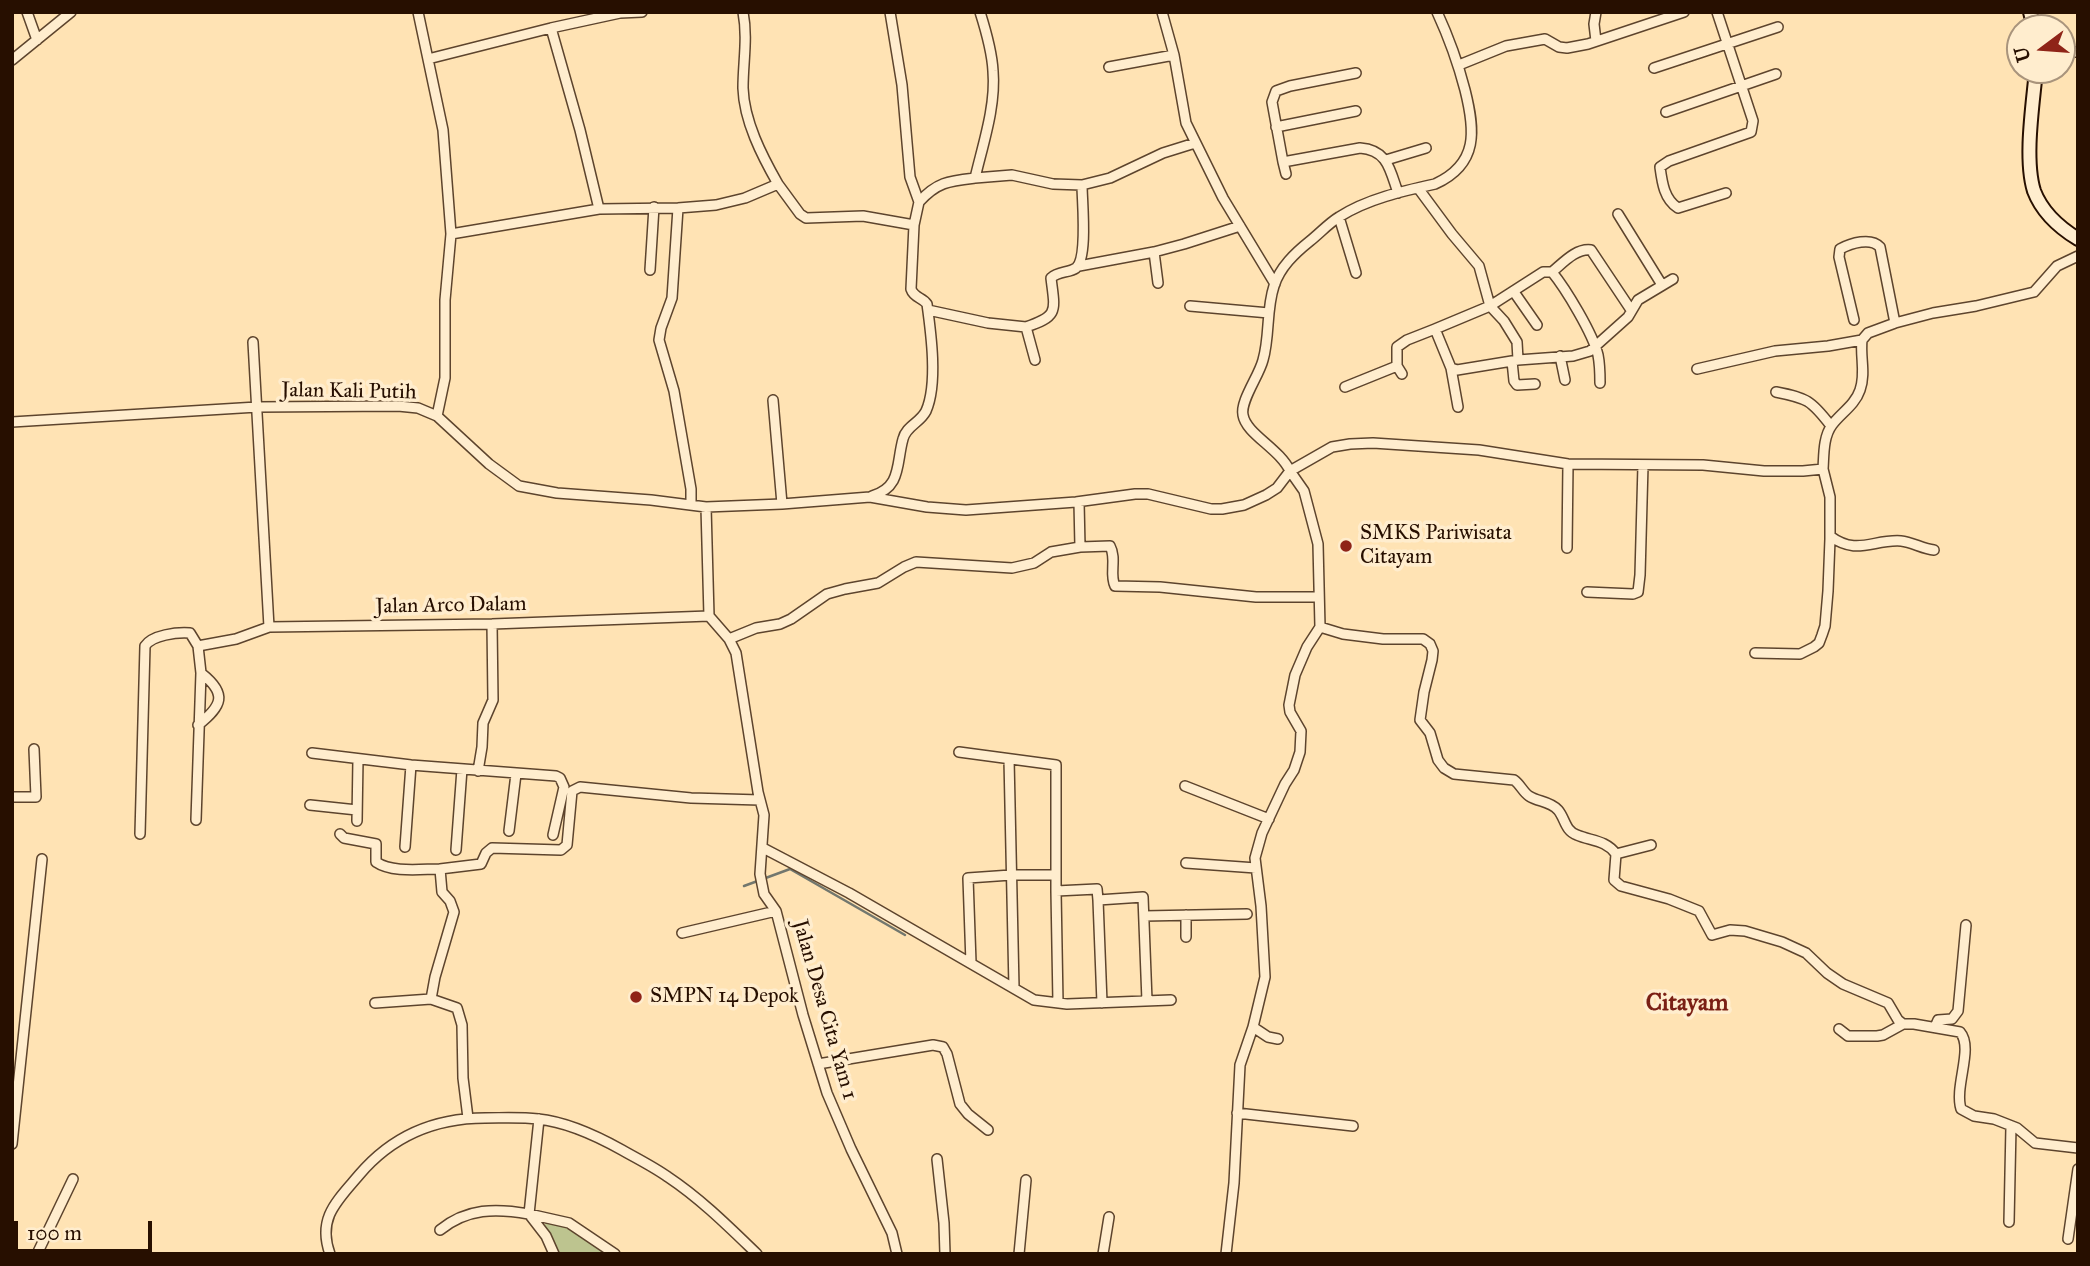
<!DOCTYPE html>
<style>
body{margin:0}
#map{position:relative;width:2090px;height:1266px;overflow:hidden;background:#ffe3b4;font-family:"IM FELL Great Primer",serif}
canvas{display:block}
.frame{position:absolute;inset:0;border:14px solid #270f00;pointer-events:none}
.north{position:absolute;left:2006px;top:14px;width:70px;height:70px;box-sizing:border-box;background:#ffedce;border:2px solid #a9947c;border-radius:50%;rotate:254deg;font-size:19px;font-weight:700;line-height:28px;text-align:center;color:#270f00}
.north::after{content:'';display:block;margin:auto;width:24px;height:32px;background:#8f2418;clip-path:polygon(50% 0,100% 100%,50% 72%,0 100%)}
.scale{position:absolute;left:14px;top:1221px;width:138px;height:32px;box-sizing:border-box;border:4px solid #270f00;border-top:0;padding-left:9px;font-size:21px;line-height:24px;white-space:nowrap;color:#270f00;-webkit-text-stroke:5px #ffedce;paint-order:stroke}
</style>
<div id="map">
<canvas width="2090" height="1266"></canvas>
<div class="frame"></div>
<div class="north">U</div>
<div class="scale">100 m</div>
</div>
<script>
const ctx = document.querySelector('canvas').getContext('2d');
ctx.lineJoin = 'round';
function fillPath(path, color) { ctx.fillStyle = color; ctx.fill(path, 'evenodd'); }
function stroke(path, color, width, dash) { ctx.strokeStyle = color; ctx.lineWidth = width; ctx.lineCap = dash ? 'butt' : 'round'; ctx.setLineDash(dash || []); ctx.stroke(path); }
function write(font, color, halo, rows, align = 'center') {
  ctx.font = font + ' "IM FELL Great Primer",serif'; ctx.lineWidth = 7; ctx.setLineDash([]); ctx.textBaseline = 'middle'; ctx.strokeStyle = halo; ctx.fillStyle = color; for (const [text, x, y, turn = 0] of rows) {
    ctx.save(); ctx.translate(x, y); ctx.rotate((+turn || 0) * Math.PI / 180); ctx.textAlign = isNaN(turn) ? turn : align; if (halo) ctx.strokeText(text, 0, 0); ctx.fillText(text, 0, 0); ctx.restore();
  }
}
fillPath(new Path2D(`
 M 549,1221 L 572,1226 L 607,1254 L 559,1254 L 551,1234 L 545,1226 L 545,1223 Z`), '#bdc48f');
stroke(new Path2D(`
 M 744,886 L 790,869 L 905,935`), '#72776e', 2.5);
const street = new Path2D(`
 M 27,12 L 37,40
 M 418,12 L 443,130 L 451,234 L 445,300 L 445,378 L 437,416
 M 743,12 C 748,38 743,62 743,88 C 744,121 762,156 778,184
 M 1162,12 L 1174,55 L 1186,123 L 1223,198 L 1275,284
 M 1596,12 L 1594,24 L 1596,41
 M 1717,12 L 1753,121 L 1751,132 L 1669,161 L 1660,167 C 1662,182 1664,199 1678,208 L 1726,193
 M 551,28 L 580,130 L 599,209
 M 2062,52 L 2078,52
 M 428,59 L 551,28 L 620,13 L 642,12
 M 12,60 L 71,12
 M 1459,65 L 1506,46 L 1545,39 L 1559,47 L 1567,48 L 1588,44 L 1684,12
 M 1109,67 L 1174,55
 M 1654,68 L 1778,27
 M 1666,112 L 1776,74
 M 1276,127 L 1356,111
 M 1386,160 L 1426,148
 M 1283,162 L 1272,102 L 1276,91 L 1290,86 L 1356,73
 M 1286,174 L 1283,162 L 1360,148 C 1388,150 1390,170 1398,193
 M 975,178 L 1012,175 L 1053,184 L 1082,185 L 1110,178 L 1163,153 L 1195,143
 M 919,202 C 937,182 949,181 975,178 C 983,144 996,106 993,71 C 992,51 986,31 980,12
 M 678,208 L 672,298 L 661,328 L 659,340 L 674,391 L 691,489 L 691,505
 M 1618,214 L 1662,285
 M 1339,217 L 1356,273
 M 451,234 L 599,209 L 678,208 L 716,205 L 745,198 L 778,184 L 800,214 L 806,218 L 863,216 L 914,225
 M 2078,256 L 2057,266 L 2034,292 L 1976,306 L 1933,313 L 1895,323 L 1868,333 L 1862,340 C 1860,357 1866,373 1860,390 C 1855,405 1841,413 1832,425 C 1823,437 1824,455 1823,469 L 1803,471 L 1764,471 L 1703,465 L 1568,464 L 1479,450 L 1373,443 L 1350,444 L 1332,447 L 1290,471 L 1304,491 L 1318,544 L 1320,627 L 1343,634 L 1383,639 L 1423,639 L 1430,644 L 1433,651 L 1432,660 L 1424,692 L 1420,720 L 1430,733 L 1438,760 L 1444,768 L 1454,774 L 1514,780 C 1520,784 1523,792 1529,796 C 1538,802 1550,801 1558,810 C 1565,818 1565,831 1577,835 C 1591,841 1606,840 1616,854 L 1614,880 L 1621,886 L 1669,899 L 1699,911 L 1712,935 L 1730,930 L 1745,931 L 1782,942 L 1806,953 L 1827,973 L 1843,984 L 1888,1003 L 1898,1020 L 1903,1024 L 1914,1024 L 1960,1032 C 1974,1048 1954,1086 1961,1109 L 1974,1116 L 1994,1119 L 2017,1128 L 2035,1143 L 2078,1148
 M 1079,266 L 1154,252
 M 650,270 L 654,207
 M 1552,272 C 1563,263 1576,248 1591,250 L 1631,310
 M 1158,283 L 1154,252 L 1184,244 L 1240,226
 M 1514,292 L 1537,325
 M 1190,306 L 1269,313
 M 928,310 L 988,323 L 1026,327 L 1035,360
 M 1854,320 L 1839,257 L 1840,249 C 1851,243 1871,237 1880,247 L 1895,323
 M 1026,327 C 1059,316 1055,311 1051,278 C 1058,271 1069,273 1076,268 C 1088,258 1082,201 1082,185
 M 1435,329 L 1490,306 L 1543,272 L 1552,272 C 1566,289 1593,334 1598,355 C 1600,365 1600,374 1600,383
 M 253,342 L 269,627
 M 1560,356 L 1565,380
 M 1518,360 L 1573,356 L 1590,351 L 1628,317 L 1638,300 L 1673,279
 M 1512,361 L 1514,381 L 1517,385 L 1535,384
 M 1451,368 L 1458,407
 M 1697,369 L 1775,351 L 1828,346 L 1862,340
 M 1402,374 L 1397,366 L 1397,347 L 1407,340 L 1435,329 L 1451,368 L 1457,370 L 1518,360 L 1517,342 L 1504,321 L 1490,306 L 1479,266 L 1452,234 L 1418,188
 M 1345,387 L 1397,366
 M 1776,392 C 1807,398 1811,400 1831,426
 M 773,400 L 782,504
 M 12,422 L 257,407 L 398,406 L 418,408 L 437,416 L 489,464 L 519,486 L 557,493 L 651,500 L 706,507 L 782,504 L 870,497 L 927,507 L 966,510 L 1076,502 L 1135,494 L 1148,494 L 1211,509 L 1222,509 L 1244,505 L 1266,495 L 1277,488 L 1290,471 C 1279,448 1246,434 1243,415 C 1240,401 1259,376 1263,360 C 1270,336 1266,310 1274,286 C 1280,267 1295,253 1310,241 C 1320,233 1329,223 1339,217 C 1367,199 1403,191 1435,184 C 1479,164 1475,130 1465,90 C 1458,63 1449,38 1437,12
 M 872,496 C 902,487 896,464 903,439 C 906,426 920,423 926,411 C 938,384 931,333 927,304 C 922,297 914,298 911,289 L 914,225 L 919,202 L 910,177 L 902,85 L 890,12
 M 1079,502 L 1080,547
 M 706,507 L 709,616 L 729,639 L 736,653 L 758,792 L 764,815 L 760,874 L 764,894 L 776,911 L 803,1015 L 827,1093 L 851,1149 L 892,1233 L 897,1254
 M 1830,536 C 1857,556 1873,539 1901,541 C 1912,542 1923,549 1934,550
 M 1567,548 L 1568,464
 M 1587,592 L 1633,594 L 1638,592 L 1640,575 L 1643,465
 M 729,639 L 756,628 L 780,624 L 791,619 L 827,594 L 845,589 L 878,583 L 904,567 L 916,562 L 1012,568 L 1034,563 L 1051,552 L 1080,547 L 1110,546 C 1117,559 1109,574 1115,586 L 1160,587 L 1256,597 L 1318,597
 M 198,646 L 236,639 L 269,627 L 492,624 L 709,616
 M 1755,653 L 1800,654 L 1814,647 L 1819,643 L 1822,635 L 1825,626 L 1828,591 L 1830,539 L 1830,497 L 1823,469
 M 198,725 C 222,706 228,694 201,673
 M 959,752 L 1056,765 L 1056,891
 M 312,753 L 411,765 L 556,776 L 560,778 L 564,787 L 553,835
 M 1009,759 L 1014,988
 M 478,771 L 482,747 L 483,723 L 493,700 L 492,624
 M 1185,786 L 1269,819
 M 12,797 L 36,797 L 34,749
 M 310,805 L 357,810
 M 357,821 L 358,759
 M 509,831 L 516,774
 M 140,834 L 145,646 C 152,635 177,632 190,633 L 198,646 L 201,673 L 196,820
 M 340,834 L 344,838 L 376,844 L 376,862 C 392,873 421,869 440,869 L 442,892 L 450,901 L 454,912 L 435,977 L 431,999 L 457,1008 L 462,1025 L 463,1078 L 468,1118
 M 405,847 L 411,765
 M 763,848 L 849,893 L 1034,1000 L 1067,1004 L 1171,1000
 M 456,850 L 462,769
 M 1616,854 L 1651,845
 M 1186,863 L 1256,868
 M 440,869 L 481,864 L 486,853 L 492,848 L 561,850 L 567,845 L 572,791 L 580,787 L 691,798 L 760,800
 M 1186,915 L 1186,937
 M 1144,916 L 1247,914
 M 682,933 L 776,911
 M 971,963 L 968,878 L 1011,875 L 1056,875
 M 375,1003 L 431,999
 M 1058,1003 L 1056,891 L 1097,889 L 1098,900
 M 1102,1003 L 1098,900 L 1143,897 L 1147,1001
 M 1253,1027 L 1268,1037 L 1278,1039
 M 1935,1027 L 1938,1020 L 1952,1019 L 1958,1011 L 1966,925
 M 1839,1029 L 1848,1036 L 1877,1036 L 1883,1035 L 1903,1024
 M 818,1064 L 933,1045 L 943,1047 L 947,1054 L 960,1104 L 968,1114 L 988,1130
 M 1237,1113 L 1353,1126
 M 539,1119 L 529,1214 L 569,1223 L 615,1254
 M 12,1144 L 42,859
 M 937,1159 L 944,1223 L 945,1254
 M 2009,1222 L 2011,1126
 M 440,1230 C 467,1208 496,1208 529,1214 L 546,1236 L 554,1254
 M 2068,1239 L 2078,1169
 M 37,1254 L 73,1179
 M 330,1254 C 317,1218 337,1201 359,1175 C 392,1136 435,1118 485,1118 C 503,1118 521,1117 538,1119 C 568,1122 597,1136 622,1150 C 638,1159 654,1167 668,1177 C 701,1199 729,1227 757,1254
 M 1019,1254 L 1026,1180
 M 1103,1254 L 1109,1217
 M 1226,1254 L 1234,1183 L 1240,1065 L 1253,1027 L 1265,977 L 1261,906 L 1255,858 L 1262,833 L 1285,784 L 1294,770 L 1300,752 L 1301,731 L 1290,712 L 1289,705 L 1295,675 L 1307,647 L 1320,627`);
const secondary = new Path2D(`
 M 2030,12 L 2034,28
 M 2036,70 C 2033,104 2024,159 2034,191 C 2042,212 2060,228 2078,239`);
stroke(street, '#5d442d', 12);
stroke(secondary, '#270f00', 16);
stroke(street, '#ffedce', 9);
stroke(secondary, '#ffedce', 12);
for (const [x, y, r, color] of [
 [1346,546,7,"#8f2418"],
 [636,997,7,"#8f2418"]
]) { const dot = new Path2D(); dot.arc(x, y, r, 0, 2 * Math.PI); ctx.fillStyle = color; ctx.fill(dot); stroke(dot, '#ffedce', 2.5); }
write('21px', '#270f00', '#ffedce', [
 ["Jalan Kali Putih",349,392,1],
 ["Jalan Arco Dalam",451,606,-1],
 ["Jalan Desa Cita Yam 1",824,1010,74]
]);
write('21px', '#270f00', '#ffedce', [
 ["SMKS Pariwisata",1360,534],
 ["Citayam",1360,558],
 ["SMPN 14 Depok",650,997]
], 'left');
write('bold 24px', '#7a1f14', '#ffedce', [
 ["Citayam",1687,1004]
]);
</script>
